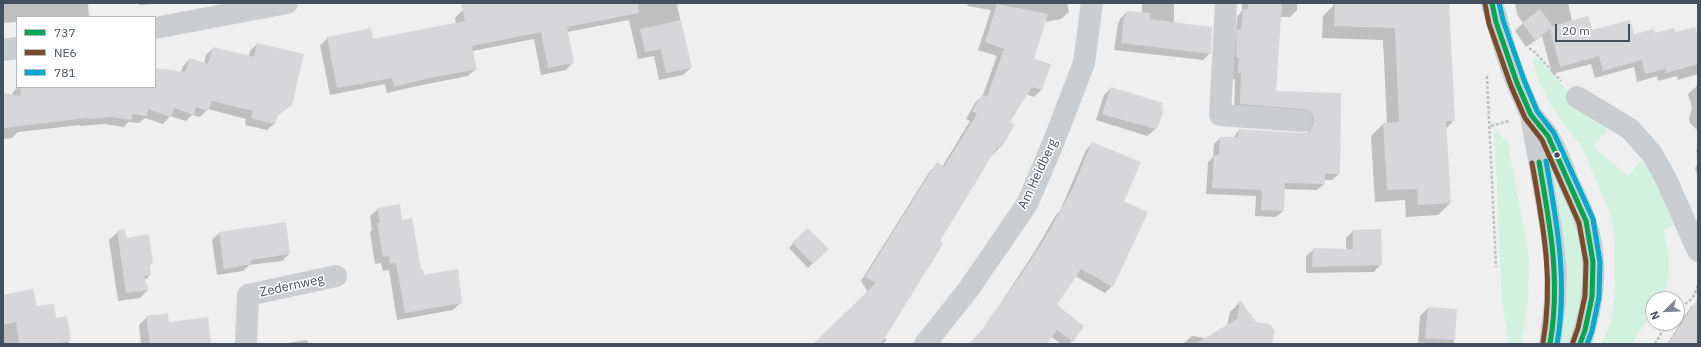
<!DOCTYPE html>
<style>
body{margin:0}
#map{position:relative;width:1701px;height:347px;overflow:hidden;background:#f0efef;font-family:"IBM Plex Sans",sans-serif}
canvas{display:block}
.frame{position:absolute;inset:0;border:4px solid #45505e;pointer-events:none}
.legend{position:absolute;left:16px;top:16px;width:140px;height:72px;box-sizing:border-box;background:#fff;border:1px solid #b5b9bf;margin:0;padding:5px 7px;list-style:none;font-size:12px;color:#45505e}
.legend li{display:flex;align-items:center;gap:8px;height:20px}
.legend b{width:20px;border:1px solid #b5b9bf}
.north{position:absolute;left:1645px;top:291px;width:40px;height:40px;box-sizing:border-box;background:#fff;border:1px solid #b5b9bf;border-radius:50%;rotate:247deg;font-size:11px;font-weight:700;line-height:16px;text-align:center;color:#45505e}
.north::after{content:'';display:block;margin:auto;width:14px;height:18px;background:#818891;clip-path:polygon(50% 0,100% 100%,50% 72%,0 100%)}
.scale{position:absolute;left:1555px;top:24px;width:75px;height:18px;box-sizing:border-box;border:2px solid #45505e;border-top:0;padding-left:5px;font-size:12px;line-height:14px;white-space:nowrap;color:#45505e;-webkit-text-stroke:3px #fff;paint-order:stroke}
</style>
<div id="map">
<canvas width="1701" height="347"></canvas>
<div class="frame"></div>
<ul class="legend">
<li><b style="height:5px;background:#00a651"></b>737</li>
<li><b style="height:5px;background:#7a4b2a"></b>NE6</li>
<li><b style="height:5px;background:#00a9ce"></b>781</li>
</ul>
<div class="north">N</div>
<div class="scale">20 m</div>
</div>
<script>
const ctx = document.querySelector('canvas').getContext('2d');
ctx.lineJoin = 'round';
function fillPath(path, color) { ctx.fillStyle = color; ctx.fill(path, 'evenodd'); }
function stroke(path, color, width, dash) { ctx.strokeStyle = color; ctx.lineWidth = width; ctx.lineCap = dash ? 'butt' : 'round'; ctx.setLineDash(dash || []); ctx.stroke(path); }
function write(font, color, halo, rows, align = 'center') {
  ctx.font = font + ' "IBM Plex Sans",sans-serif'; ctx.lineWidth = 3; ctx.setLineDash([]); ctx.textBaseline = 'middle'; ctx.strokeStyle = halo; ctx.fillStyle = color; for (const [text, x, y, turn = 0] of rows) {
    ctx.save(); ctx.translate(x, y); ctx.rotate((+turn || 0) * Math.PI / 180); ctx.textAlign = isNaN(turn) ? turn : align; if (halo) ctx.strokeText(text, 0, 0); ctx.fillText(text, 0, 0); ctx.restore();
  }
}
fillPath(new Path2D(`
 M 1536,57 L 1574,98 L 1602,123 L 1607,131 L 1593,147 L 1628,176 L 1641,161 L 1651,160 L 1677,224 L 1664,230 C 1668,256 1675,275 1660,299 L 1653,299 L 1653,310 L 1632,344 L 1601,344 L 1611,322 L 1615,292 L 1615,236 L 1610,213 L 1582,147 L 1561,120 L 1550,104 L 1538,79 L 1532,60 Z
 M 1494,129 L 1508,143 L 1529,257 L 1528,301 L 1521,344 L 1509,344 L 1502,302 Z
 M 1550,172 L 1560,173 L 1588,264 L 1576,344 L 1555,344 Z`), '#d2f1e0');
fillPath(new Path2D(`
 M 3,3 L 88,3 L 89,17 L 17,17 L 17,22 L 3,23 Z
 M 139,3 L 163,3 L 139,5 Z
 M 499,3 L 682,3 L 677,5 L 691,68 L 683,75 L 659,80 L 654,56 L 638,59 L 629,20 L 567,32 L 573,62 L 566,70 L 541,75 L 534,39 L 472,51 L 476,69 L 468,76 L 417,86 L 387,93 L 385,84 L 330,95 L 320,45 L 328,38 L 372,40 L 456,23 L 455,18 L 463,10 Z
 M 968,3 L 1067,3 L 1069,12 L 1061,19 L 1045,22 L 1032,59 L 1041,90 L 1034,97 L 1026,94 L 1009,123 L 1000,147 L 993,155 L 992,154 L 938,242 L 884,337 L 887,340 L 882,344 L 822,344 L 878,308 L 861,281 L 930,171 L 938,164 L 942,167 L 970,121 L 966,119 L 975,103 L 983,95 L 997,56 L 978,50 L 991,10 L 967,6 Z
 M 1142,3 L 1174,3 L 1174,22 L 1210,53 L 1203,60 L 1114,50 L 1118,24 L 1120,19 L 1127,12 L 1142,13 Z
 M 1244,3 L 1297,3 L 1297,10 L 1290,17 L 1280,17 L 1275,92 L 1340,94 L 1339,174 L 1332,180 L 1324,180 L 1324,184 L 1317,190 L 1284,189 L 1283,211 L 1276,217 L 1255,216 L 1256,196 L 1206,194 L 1208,162 L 1213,157 L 1214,144 L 1220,138 L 1233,138 L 1239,130 L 1302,134 L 1307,133 L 1308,129 L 1234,110 L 1235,79 L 1232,79 L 1237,17 L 1242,11 L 1242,5 Z
 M 1333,3 L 1448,3 L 1454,120 L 1446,129 L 1450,203 L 1438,215 L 1406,217 L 1405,200 L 1375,202 L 1371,136 L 1383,124 L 1387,123 L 1383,40 L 1322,38 L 1323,16 L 1333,6 Z
 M 1515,3 L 1568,3 L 1572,21 L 1591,31 L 1633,35 L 1675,33 L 1698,42 L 1698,74 L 1678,80 L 1677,76 L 1658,81 L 1657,76 L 1637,82 L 1634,67 L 1595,78 L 1591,64 L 1552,74 L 1542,36 L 1526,47 L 1515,31 L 1523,23 L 1517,14 Z
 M 257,44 L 291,105 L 276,117 L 275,123 L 267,130 L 245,125 L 246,119 L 208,109 L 200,117 L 192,115 L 186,121 L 170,116 L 163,124 L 145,118 L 139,123 L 128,122 L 124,127 L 104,124 L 80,126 L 80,125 L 18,132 L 12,138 L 3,139 L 3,94 L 13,95 L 13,92 L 18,87 L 155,87 L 155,69 L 181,72 L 183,66 L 190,59 L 204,63 L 206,55 L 213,48 L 249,56 L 250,51 Z
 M 1698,85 L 1698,131 L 1690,123 L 1689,118 L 1692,108 L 1688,94 Z
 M 1111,88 L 1157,127 L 1150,134 L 1147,136 L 1096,120 L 1104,95 Z
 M 1092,143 L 1123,201 L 1112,286 L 1105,293 L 1075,276 L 1056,305 L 1072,341 L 1069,344 L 1061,344 L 1002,301 L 1035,251 L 1056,215 L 1060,211 L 1086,150 Z
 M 1698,147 L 1698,159 L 1696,150 Z
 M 1698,163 L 1698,177 L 1695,168 Z
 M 378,209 L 401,221 L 423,276 L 461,302 L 453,310 L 397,320 L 389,270 L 383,271 L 381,263 L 375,264 L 370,232 L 372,230 L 370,216 Z
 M 285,223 L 289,254 L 282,261 L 249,265 L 243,271 L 217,275 L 212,240 L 219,233 Z
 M 807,229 L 827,249 L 808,268 L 789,248 Z
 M 1380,230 L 1381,264 L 1374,272 L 1306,273 L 1306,256 L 1314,249 L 1346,250 L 1346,238 L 1353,231 Z
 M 118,232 L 152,263 L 149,266 L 150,275 L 144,281 L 148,290 L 140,298 L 118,301 L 109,240 Z
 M 3,296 L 36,308 L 56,319 L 70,340 L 67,344 L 3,344 Z
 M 1698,300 L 1698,344 L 1667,344 L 1690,308 Z
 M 1240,302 L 1272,344 L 1183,344 L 1192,336 L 1206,338 L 1227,325 L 1230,312 Z
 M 1428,308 L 1456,310 L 1454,344 L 1418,344 L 1420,316 Z
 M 147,317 L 169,323 L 210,344 L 141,344 L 139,325 Z
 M 307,340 L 308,344 L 281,344 Z`), '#0003');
fillPath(new Path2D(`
 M 461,3 L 638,3 L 639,13 L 567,27 L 574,63 L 548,68 L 541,32 L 472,46 L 477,69 L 425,79 L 394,87 L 392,78 L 337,88 L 327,37 L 371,28 L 373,39 L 465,21 Z
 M 1248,3 L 1282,3 L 1276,91 L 1341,93 L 1340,174 L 1325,174 L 1325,184 L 1285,183 L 1284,211 L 1261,210 L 1262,190 L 1212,188 L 1214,155 L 1219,155 L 1220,137 L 1238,137 L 1239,129 L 1301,133 L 1308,132 L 1312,128 L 1314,122 L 1313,115 L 1309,111 L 1303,109 L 1240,104 L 1241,73 L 1238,73 L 1239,57 L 1236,57 L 1237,30 L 1241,30 L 1243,9 L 1248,9 Z
 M 1335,3 L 1449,3 L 1455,121 L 1446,121 L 1451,203 L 1418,205 L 1417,189 L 1387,190 L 1383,123 L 1399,122 L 1395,28 L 1334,26 Z
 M 997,4 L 1048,14 L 1034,59 L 1051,64 L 1042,90 L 1032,87 L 1010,122 L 1015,125 L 1001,148 L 998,146 L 940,241 L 943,244 L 881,344 L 813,344 L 876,283 L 865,277 L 937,162 L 944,167 L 977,114 L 972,111 L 982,95 L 987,97 L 1004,49 L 985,42 Z
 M 1540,9 L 1552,26 L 1588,16 L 1592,30 L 1630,20 L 1634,34 L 1654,29 L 1655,33 L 1674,28 L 1675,32 L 1695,27 L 1698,38 L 1698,64 L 1666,73 L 1665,69 L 1645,74 L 1642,60 L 1603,71 L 1599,56 L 1560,67 L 1550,29 L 1535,40 L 1522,23 Z
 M 1127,11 L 1151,13 L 1150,19 L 1212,27 L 1211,54 L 1121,43 L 1124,16 L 1126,16 Z
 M 681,20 L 692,68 L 666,73 L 661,49 L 645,52 L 640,29 Z
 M 257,43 L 304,54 L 292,105 L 278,115 L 275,124 L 251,118 L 253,111 L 212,101 L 208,111 L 196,107 L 194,115 L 174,108 L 171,117 L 148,109 L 147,116 L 132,114 L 132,120 L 112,117 L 87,119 L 87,118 L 3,128 L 3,93 L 21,96 L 20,87 L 155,87 L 155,68 L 185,72 L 190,58 L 208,64 L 213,47 L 254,57 Z
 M 1111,87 L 1163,103 L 1162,108 L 1164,109 L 1158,127 L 1156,127 L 1155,129 L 1102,114 Z
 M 1092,142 L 1141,162 L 1124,201 L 1148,212 L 1113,287 L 1081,269 L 1057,305 L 1084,326 L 1073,342 L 1057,330 L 1047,344 L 969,344 L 986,325 L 985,324 L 1018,279 L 1041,245 L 1072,190 Z
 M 400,204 L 402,220 L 412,218 L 421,270 L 423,270 L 424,275 L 458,269 L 462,303 L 405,313 L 396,263 L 390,264 L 389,256 L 383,257 L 377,223 L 380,223 L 377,208 Z
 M 286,222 L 290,254 L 251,260 L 251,264 L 224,269 L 219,232 Z
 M 807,228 L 829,249 L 813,264 L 792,243 Z
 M 124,229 L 127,238 L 149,234 L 153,263 L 150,264 L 151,275 L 144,276 L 149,290 L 126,293 L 117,231 Z
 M 1381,229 L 1382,265 L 1312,267 L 1313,248 L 1353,249 L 1353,230 Z
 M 33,289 L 37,306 L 54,304 L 56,318 L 67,316 L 71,341 L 53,344 L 19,344 L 16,322 L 3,325 L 3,295 Z
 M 1698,298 L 1698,344 L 1668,344 Z
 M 1240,300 L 1256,322 L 1270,324 L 1275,331 L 1272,344 L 1195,344 L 1237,319 Z
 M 1428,307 L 1457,309 L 1455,340 L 1425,338 Z
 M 168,313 L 169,322 L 208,317 L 211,344 L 150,344 L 146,316 Z`), '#d7d7d9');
stroke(new Path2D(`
 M 1529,49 L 1532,49 L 1561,81
 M 1487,76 L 1496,267
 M 1491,126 L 1509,121
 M 1677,310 C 1688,300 1693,303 1698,285
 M 1655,344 L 1667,323`), '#b7c4c2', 2.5, [3, 2]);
stroke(new Path2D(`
 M 1226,3 L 1220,115 L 1302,121
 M 1492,3 L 1506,53 L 1517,83 L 1531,115 L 1551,229 L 1556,270 L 1555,302 L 1550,344
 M 155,28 L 287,3
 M 3,50 L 17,48
 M 1577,97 L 1630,129 L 1652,154 L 1666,179 L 1698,251
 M 1533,117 C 1538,123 1544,129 1548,136 C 1557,150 1562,166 1568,181 C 1574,194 1581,207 1585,220 C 1599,260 1594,306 1580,344
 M 246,344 L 248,295 L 336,276
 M 925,344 L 968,290 L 1027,204 L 1052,146 L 1084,63 L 1092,3`), '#cbced1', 22);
stroke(new Path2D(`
 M 1492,3 L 1496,22 L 1517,83 L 1531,115 L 1548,136 L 1586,221 L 1593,262 L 1592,297 L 1585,330 L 1580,344
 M 1539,162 C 1550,225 1561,280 1550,344`), '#00a651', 5);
stroke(new Path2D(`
 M 1485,4 L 1489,24 L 1511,86 L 1525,118 L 1542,140 L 1579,223 L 1586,262 L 1585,296 L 1578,328 L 1573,342
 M 1532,163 C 1543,225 1554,279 1543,343`), '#7a4b2a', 5);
stroke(new Path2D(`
 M 1499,3 L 1503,20 L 1524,80 L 1537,111 L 1554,133 L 1593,219 L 1600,262 L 1599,297 L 1592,331 L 1587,344
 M 1546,161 C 1557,223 1568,281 1557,344`), '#00a9ce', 5);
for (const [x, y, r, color] of [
 [1557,155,3.5,"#45505e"]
]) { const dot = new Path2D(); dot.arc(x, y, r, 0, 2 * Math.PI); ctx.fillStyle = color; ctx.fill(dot); stroke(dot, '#fff', 1.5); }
write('13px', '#45505e', '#fff', [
 ["Am Heidberg",1038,174,-65],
 ["Zedernweg",292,286,-12]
]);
</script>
